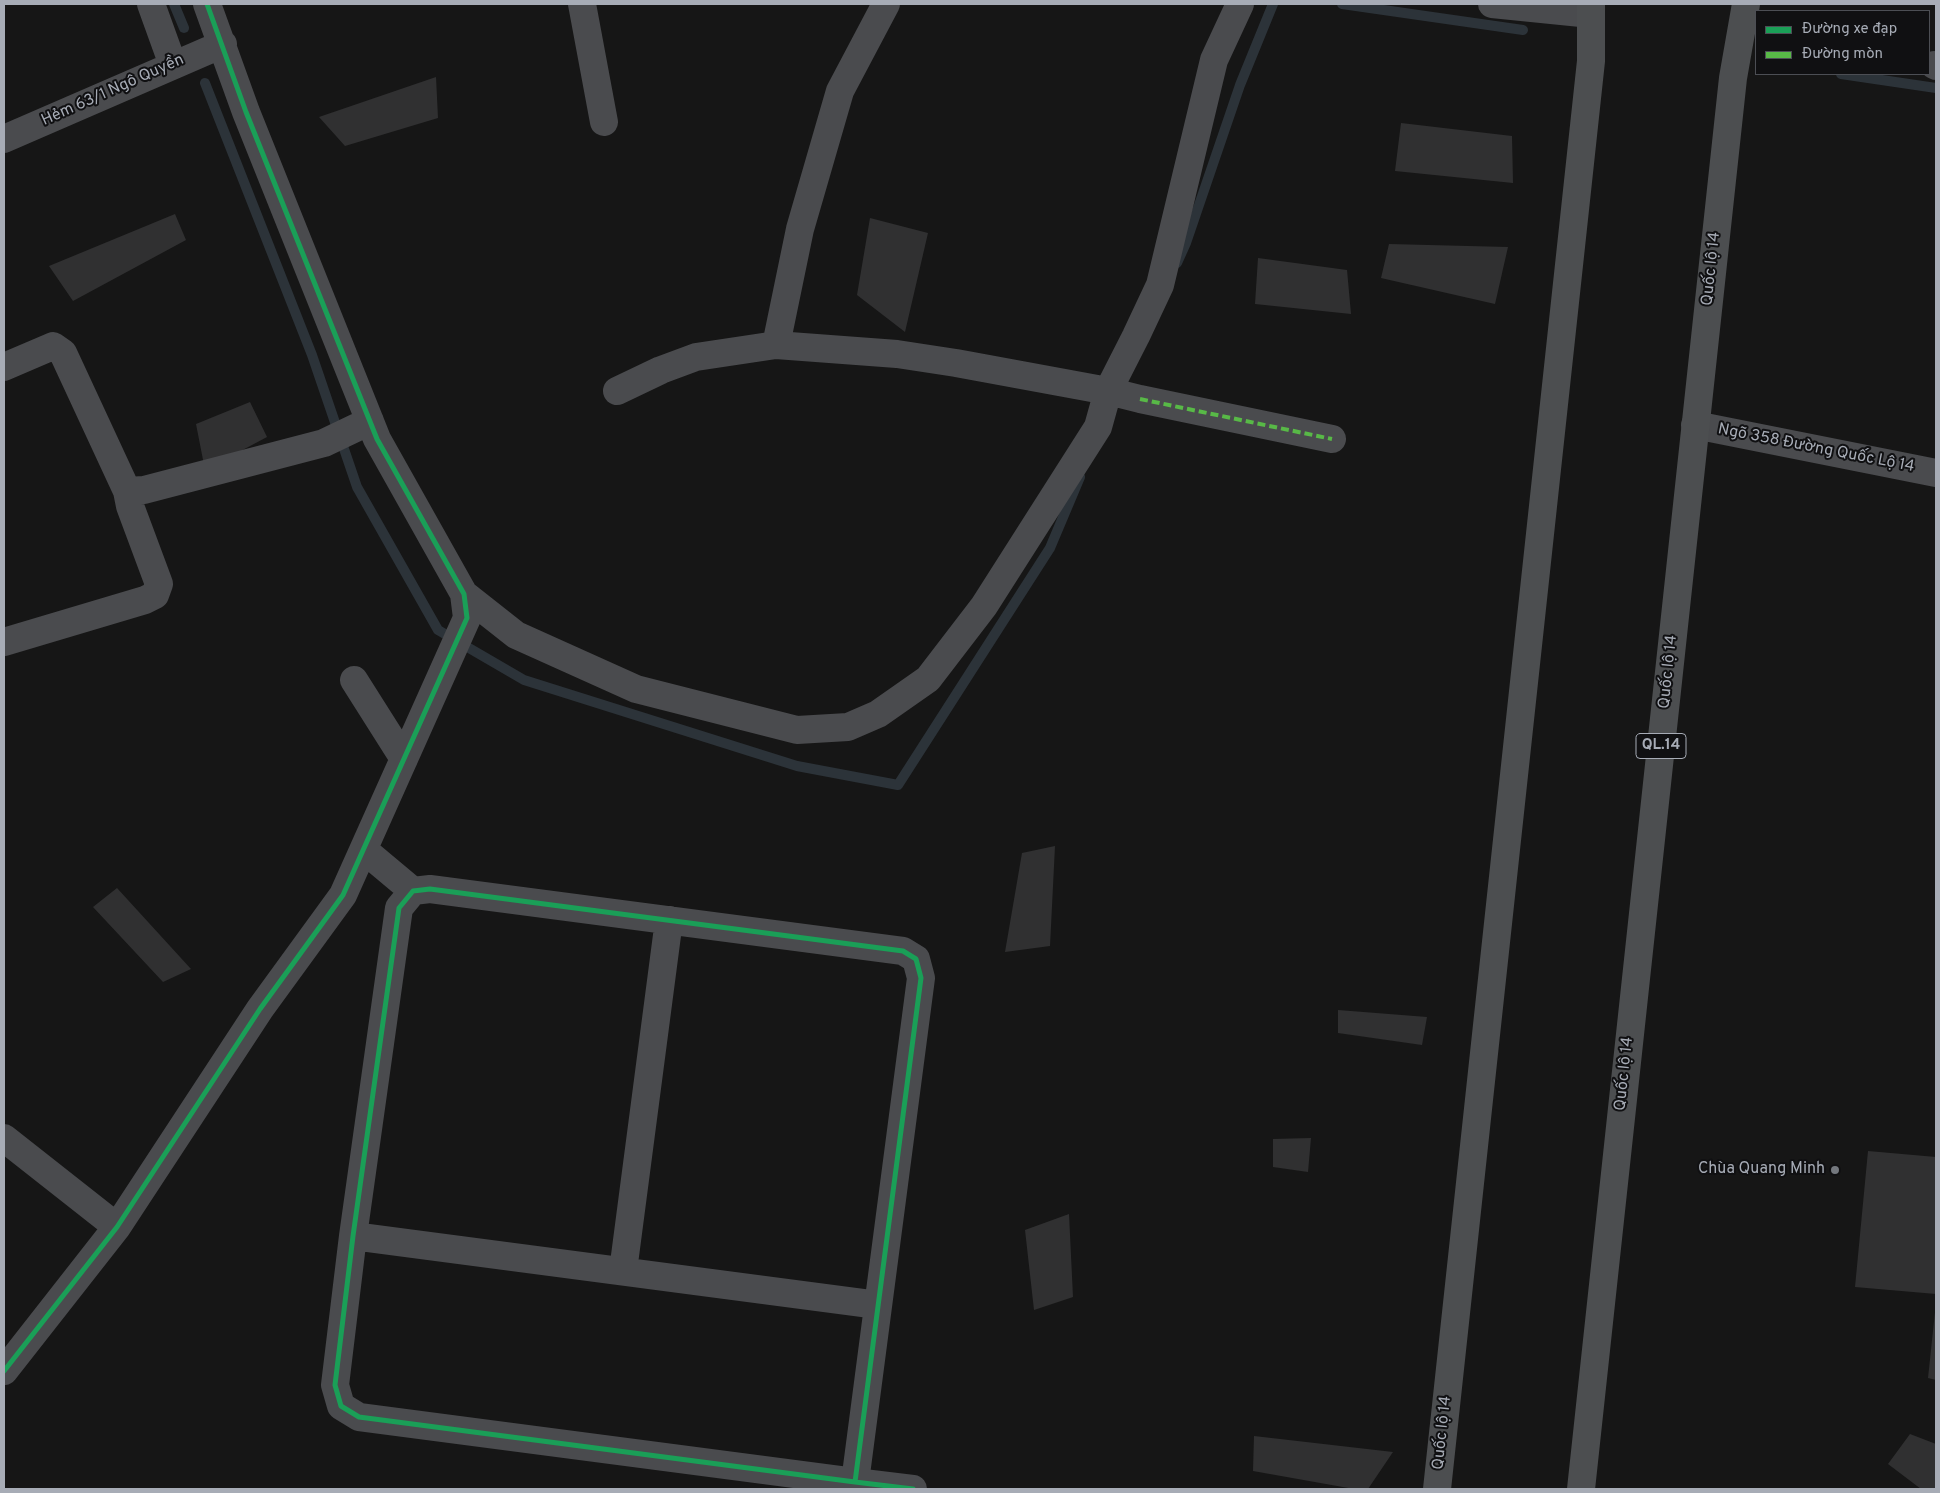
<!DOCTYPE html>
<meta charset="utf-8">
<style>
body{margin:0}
#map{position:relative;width:1940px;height:1493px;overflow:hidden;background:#161616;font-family:Overpass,sans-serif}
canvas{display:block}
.frame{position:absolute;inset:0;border:5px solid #a7acb6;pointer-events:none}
.legend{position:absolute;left:1755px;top:10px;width:175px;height:65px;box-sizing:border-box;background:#101012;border:1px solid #4c4e54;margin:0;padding:6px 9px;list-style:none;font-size:15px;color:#a7acb6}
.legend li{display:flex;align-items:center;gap:10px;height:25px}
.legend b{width:25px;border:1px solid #4c4e54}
</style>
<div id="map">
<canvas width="1940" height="1493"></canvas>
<div class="frame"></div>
<ul class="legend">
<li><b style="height:6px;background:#1a9f57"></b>Đường xe đạp</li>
<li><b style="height:6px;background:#58b947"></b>Đường mòn</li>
</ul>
</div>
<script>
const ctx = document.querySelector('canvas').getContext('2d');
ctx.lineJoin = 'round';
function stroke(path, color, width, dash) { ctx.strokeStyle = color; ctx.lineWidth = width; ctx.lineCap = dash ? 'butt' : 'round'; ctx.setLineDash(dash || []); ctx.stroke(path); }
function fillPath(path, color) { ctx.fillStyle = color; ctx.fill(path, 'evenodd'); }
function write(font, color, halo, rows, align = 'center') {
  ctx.font = font + ' Overpass,sans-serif'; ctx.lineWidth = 4; ctx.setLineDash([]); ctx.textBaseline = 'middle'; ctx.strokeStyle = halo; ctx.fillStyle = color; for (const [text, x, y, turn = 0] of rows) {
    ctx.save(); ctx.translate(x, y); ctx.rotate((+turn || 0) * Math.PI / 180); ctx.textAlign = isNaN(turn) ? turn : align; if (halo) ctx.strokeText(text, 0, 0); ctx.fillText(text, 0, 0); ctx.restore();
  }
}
stroke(new Path2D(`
 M 174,4 L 184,28
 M 1342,4 L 1523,30
 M 1841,74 L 1936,88
 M 205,83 L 312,355 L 357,487 L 438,630 L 524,680 L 797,766 L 898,785 L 1050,548 L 1080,477
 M 1177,263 L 1186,243 L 1240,85 L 1273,4`), '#2c3339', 10);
fillPath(new Path2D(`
 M 436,77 L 438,118 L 345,146 L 319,117 Z
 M 1401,123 L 1512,136 L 1513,183 L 1395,171 Z
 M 175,214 L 186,240 L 73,301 L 49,266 Z
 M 870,218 L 928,233 L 905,332 L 857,295 Z
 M 1389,244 L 1508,247 L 1495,304 L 1381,278 Z
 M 1258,258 L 1347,270 L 1351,314 L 1255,304 Z
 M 250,402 L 267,437 L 205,470 L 196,424 Z
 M 1055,846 L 1050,946 L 1005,952 L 1022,853 Z
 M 117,888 L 191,969 L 163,982 L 93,907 Z
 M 1338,1010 L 1427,1017 L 1422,1045 L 1338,1033 Z
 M 1311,1138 L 1308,1172 L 1273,1167 L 1273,1139 Z
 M 1868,1151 L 1936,1157 L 1936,1294 L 1855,1287 Z
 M 1069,1214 L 1073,1297 L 1034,1310 L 1025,1230 Z
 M 1935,1312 L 1936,1312 L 1936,1380 L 1928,1378 Z
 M 1910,1434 L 1936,1444 L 1936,1489 L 1921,1489 L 1888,1464 Z
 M 1254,1436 L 1393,1452 L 1368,1489 L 1354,1489 L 1253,1471 Z`), '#303031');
stroke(new Path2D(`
 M 151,4 L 173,65
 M 582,4 L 604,122
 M 1492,4 L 1591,14
 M 1934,65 L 1936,66
 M 4,139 L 223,44
 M 776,345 L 800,229 L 840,91 L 886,4
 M 4,367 L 53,346 L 63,353 L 127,491 L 130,506 L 159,584 L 155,595 L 145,600 L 4,642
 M 617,391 L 661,370 L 696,357 L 776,345 L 897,354 L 956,363 L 1108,391 L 1140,399 L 1332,439
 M 1695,425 L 1936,473
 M 127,491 L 144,490 L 324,443 L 370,421
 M 464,594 L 516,635 L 636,689 L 797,730 L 848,727 L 878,714 L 928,679 L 984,606 L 1098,427 L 1108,391 L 1136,336 L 1160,285 L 1214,60 L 1240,4
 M 354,680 L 404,759
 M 364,850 L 413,891
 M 4,1138 L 117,1227
 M 353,1236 L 878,1305
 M 623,1271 L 669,920
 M 4,1371 L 117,1227 L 260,1009 L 343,895 L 467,618 L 464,594 L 377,439 L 246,112 L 207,4
 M 855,1482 L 921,978 L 916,959 L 903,951 L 430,889 L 413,891 L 399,908 L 353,1236 L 335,1385 L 341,1406 L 359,1417 L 855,1482 L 913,1489`), '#4a4b4e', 28);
stroke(new Path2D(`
 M 1437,1489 L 1591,61 L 1591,4
 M 1581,1489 L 1733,78 L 1746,4`), '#4c4e50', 28);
stroke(new Path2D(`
 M 1140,399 L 1332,439`), '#58b947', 4, [8, 4]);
stroke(new Path2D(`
 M 4,1371 L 117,1227 L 260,1009 L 343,895 L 467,618 L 464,594 L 377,439 L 246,112 L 207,4
 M 855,1482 L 921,978 L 916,959 L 903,951 L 430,889 L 413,891 L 399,908 L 353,1236 L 335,1385 L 341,1406 L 359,1417 L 855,1482 L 913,1489`), '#1a9f57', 5);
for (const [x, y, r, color] of [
 [1835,1170,5,"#74787e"]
]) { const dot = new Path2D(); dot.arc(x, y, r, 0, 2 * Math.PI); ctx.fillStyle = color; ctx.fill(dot); stroke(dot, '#101012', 2); }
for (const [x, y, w] of [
 [1661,746,50]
]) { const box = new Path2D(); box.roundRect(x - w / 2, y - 12.5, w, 25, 4); ctx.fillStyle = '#101012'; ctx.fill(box); stroke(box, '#a7acb6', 1); }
write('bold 15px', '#a7acb6', null, [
 ["QL.14",1661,746]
]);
write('16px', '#a7acb6', '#101012', [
 ["Hẻm 63/1 Ngô Quyền",113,91,-24],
 ["Quốc lộ 14",1712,269,-84],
 ["Ngõ 358 Đường Quốc Lộ 14",1816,449,11],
 ["Quốc lộ 14",1669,672,-84],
 ["Quốc lộ 14",1625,1074,-84],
 ["Quốc lộ 14",1443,1433,-84]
]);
write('16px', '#a7acb6', '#101012', [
 ["Chùa Quang Minh",1825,1170]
], 'right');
</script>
